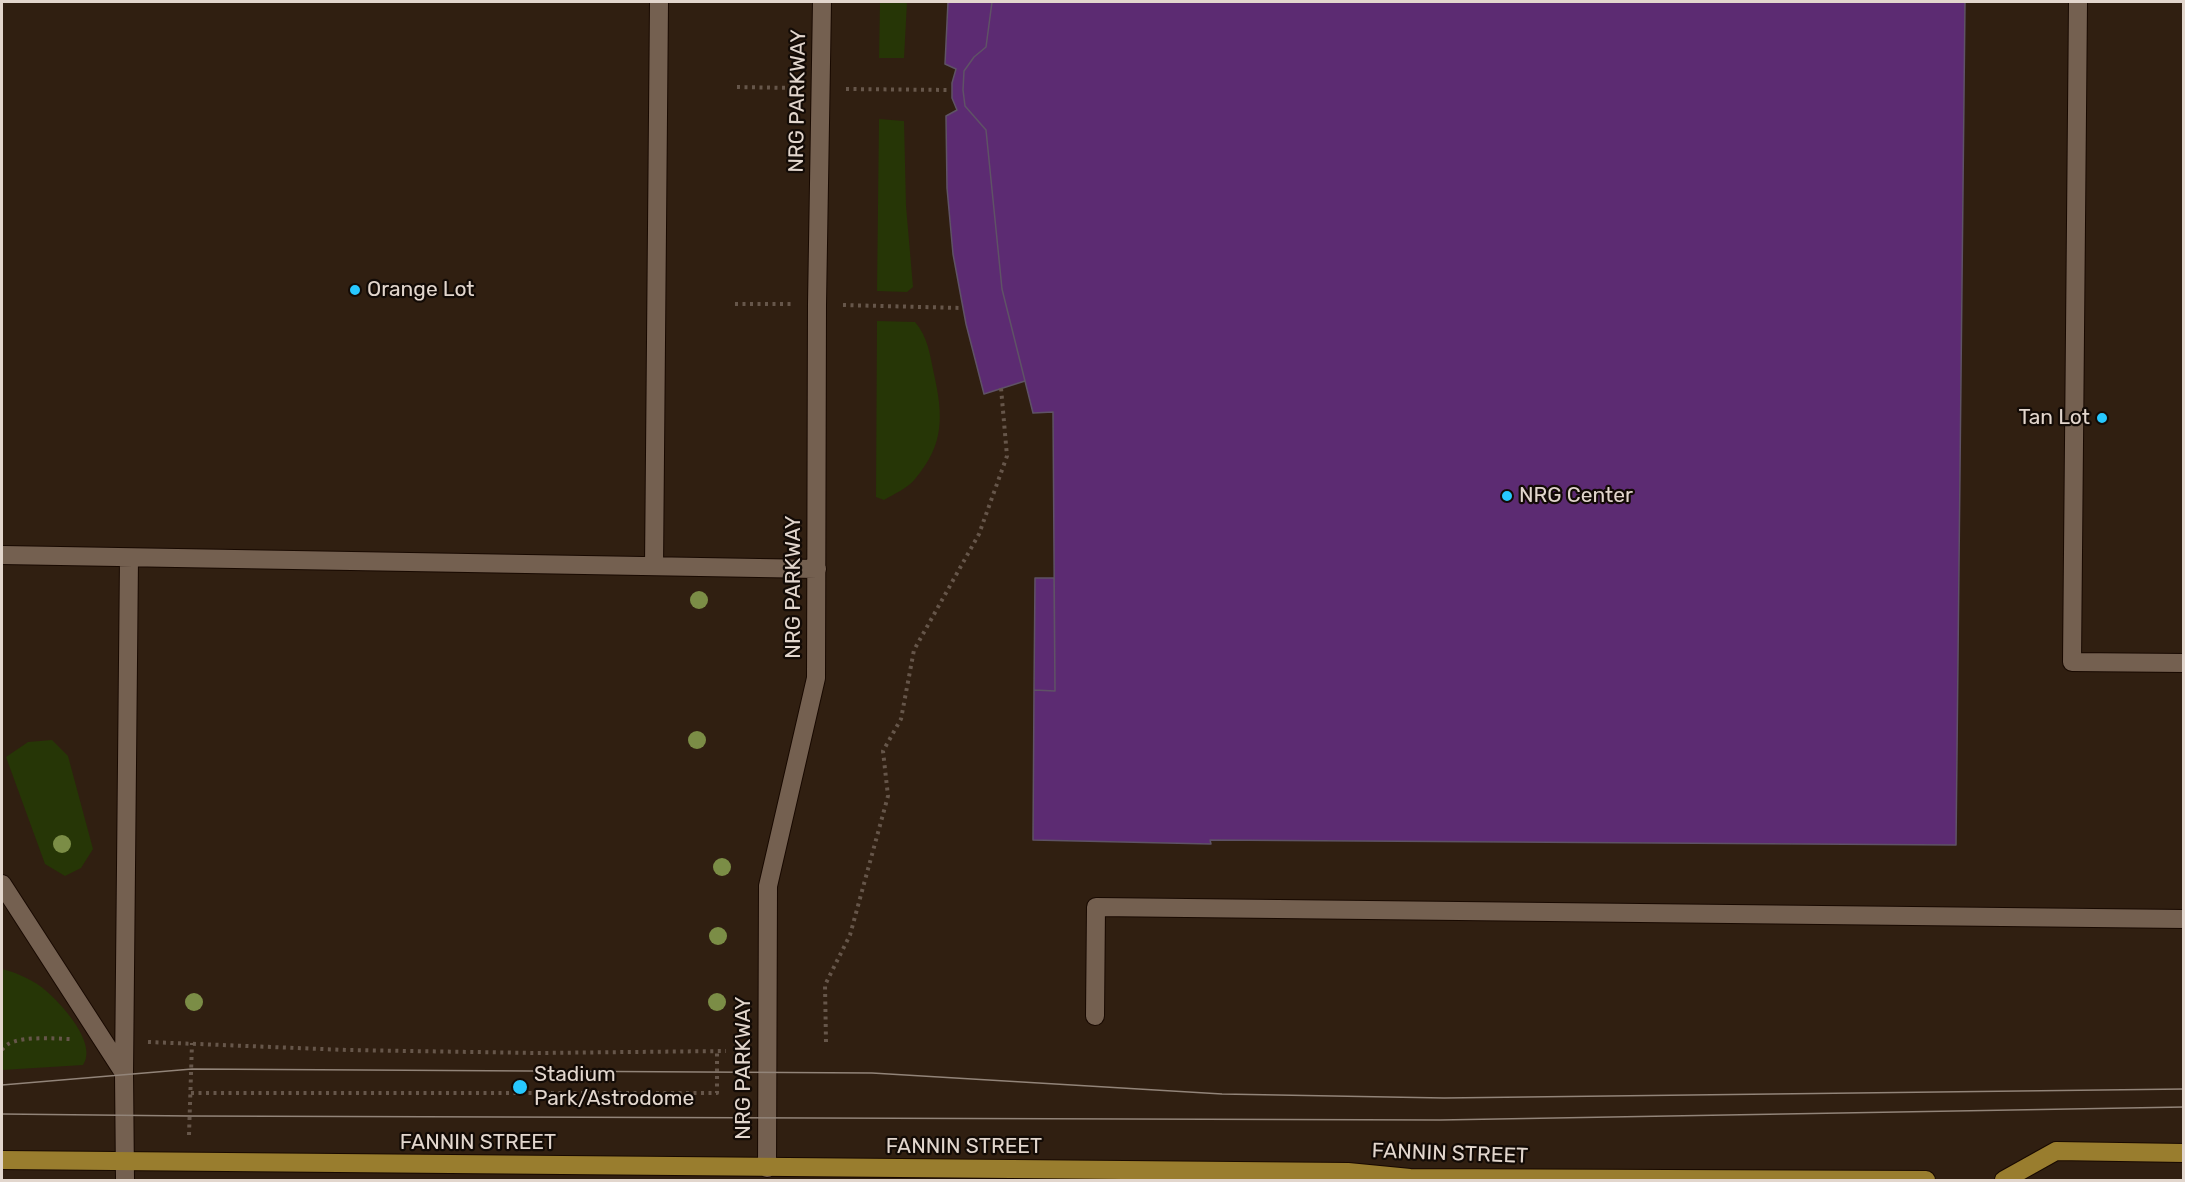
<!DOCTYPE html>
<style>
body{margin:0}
#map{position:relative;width:2185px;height:1182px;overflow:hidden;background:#301f11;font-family:Rubik,sans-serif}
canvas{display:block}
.frame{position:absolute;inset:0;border:3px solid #e2d6cd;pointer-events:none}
</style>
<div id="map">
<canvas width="2185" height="1182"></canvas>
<div class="frame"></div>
</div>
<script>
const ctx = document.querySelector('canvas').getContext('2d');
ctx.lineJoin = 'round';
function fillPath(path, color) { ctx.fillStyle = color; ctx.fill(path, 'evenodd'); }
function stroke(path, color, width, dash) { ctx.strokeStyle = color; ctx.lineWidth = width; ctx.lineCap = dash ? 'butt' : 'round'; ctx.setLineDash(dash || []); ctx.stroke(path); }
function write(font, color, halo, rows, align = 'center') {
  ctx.font = font + ' Rubik,sans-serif'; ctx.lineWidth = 4.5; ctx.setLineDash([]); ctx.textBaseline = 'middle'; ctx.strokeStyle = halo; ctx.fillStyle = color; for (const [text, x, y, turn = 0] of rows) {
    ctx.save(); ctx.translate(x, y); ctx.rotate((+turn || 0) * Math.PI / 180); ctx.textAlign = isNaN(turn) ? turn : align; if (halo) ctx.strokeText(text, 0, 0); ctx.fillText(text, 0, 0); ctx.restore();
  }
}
fillPath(new Path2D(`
 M 880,2 L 907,2 L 904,58 L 879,58 Z
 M 879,119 L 904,121 L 906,206 L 913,287 L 907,292 L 877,291 Z
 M 877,321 L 915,322 C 928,337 930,355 934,374 C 943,415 945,444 915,479 C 908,488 894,494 884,500 L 876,497 Z
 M 52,740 L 68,756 L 93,849 L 81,868 L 65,876 L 45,864 L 6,757 L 28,742 Z
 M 2,969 C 14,972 29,978 40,986 C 58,999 99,1043 83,1065 L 2,1070 Z`), '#263606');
const building = new Path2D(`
 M 948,2 L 992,2 L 986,47 L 974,57 L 964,71 L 963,90 L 965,106 L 986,130 L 1002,289 L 1025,381 L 984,394 L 966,324 L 953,254 L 947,188 L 946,116 L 957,110 L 952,98 L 952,83 L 956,69 L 945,64 Z
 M 992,2 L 1965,2 L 1956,845 L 1210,840 L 1211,844 L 1033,840 L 1034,690 L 1055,691 L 1053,412 L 1033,413 L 1002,289 L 986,130 L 965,106 L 963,90 L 964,71 L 974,57 L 986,47 Z
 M 1035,578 L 1054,578 L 1055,691 L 1034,690 Z`);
fillPath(building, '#5c2b72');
stroke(building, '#5f5266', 1.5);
const minor = new Path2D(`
 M 2078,2 L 2072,662 L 2184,663
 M 2,555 L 817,569
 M 654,566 L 659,2
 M 2,884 L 124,1073
 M 1095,1016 L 1096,907 L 2184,919
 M 767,1168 L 768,886 L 816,678 L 817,304 L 822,2
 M 125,1180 L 124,1073 L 129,558`);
const major = new Path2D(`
 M 2,1160 L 1348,1172 L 1410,1178 L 1926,1180
 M 2004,1180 L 2056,1151 L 2184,1153`);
stroke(minor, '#180900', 20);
stroke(major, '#180900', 20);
stroke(new Path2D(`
 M 737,87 L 796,88
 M 846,89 L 949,90
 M 735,304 L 791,304
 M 843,305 L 961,308
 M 148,1042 L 346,1050 L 537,1053 L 726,1051
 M 826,1042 L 825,985 L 850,935 L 888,796 L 883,751 L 901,719 L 914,650 L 979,534 L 1007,456 L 1001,388
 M 2,1050 C 11,1034 54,1039 72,1039
 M 191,1093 L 717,1093 L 717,1051
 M 189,1135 L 192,1043`), '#66564a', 4, [3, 4.5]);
stroke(minor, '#746050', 18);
stroke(major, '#997d2e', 18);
stroke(new Path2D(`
 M 2,1085 L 192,1069 L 872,1073 L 1222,1094 L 1444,1098 L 2184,1089
 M 2,1114 L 190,1116 L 1440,1120 L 2184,1107`), '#928479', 1.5);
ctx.fillStyle = '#7b8d46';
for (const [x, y] of [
 [699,600],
 [697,740],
 [62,844],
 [722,867],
 [718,936],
 [194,1002],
 [717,1002]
]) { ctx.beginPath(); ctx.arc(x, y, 9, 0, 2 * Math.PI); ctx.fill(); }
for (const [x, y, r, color] of [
 [355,290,6,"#27c8ff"],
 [2102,418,6,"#27c8ff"],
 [1507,496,6,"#27c8ff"],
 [520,1087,8,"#27c8ff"]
]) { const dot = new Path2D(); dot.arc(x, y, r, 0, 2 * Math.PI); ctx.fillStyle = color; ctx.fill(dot); stroke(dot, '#130b06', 2); }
write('21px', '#e2d6cd', '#130b06', [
 ["NRG PARKWAY",798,101,-89],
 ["NRG PARKWAY",794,587,-90],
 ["NRG PARKWAY",744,1068,-90],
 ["FANNIN STREET",478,1143],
 ["FANNIN STREET",964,1147],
 ["FANNIN STREET",1450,1154,2]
]);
write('21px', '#e2d6cd', '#130b06', [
 ["Orange Lot",367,290],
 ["Tan Lot",2090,418,"right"],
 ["NRG Center",1519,496],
 ["Stadium",534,1075],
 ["Park/Astrodome",534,1099]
], 'left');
</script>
